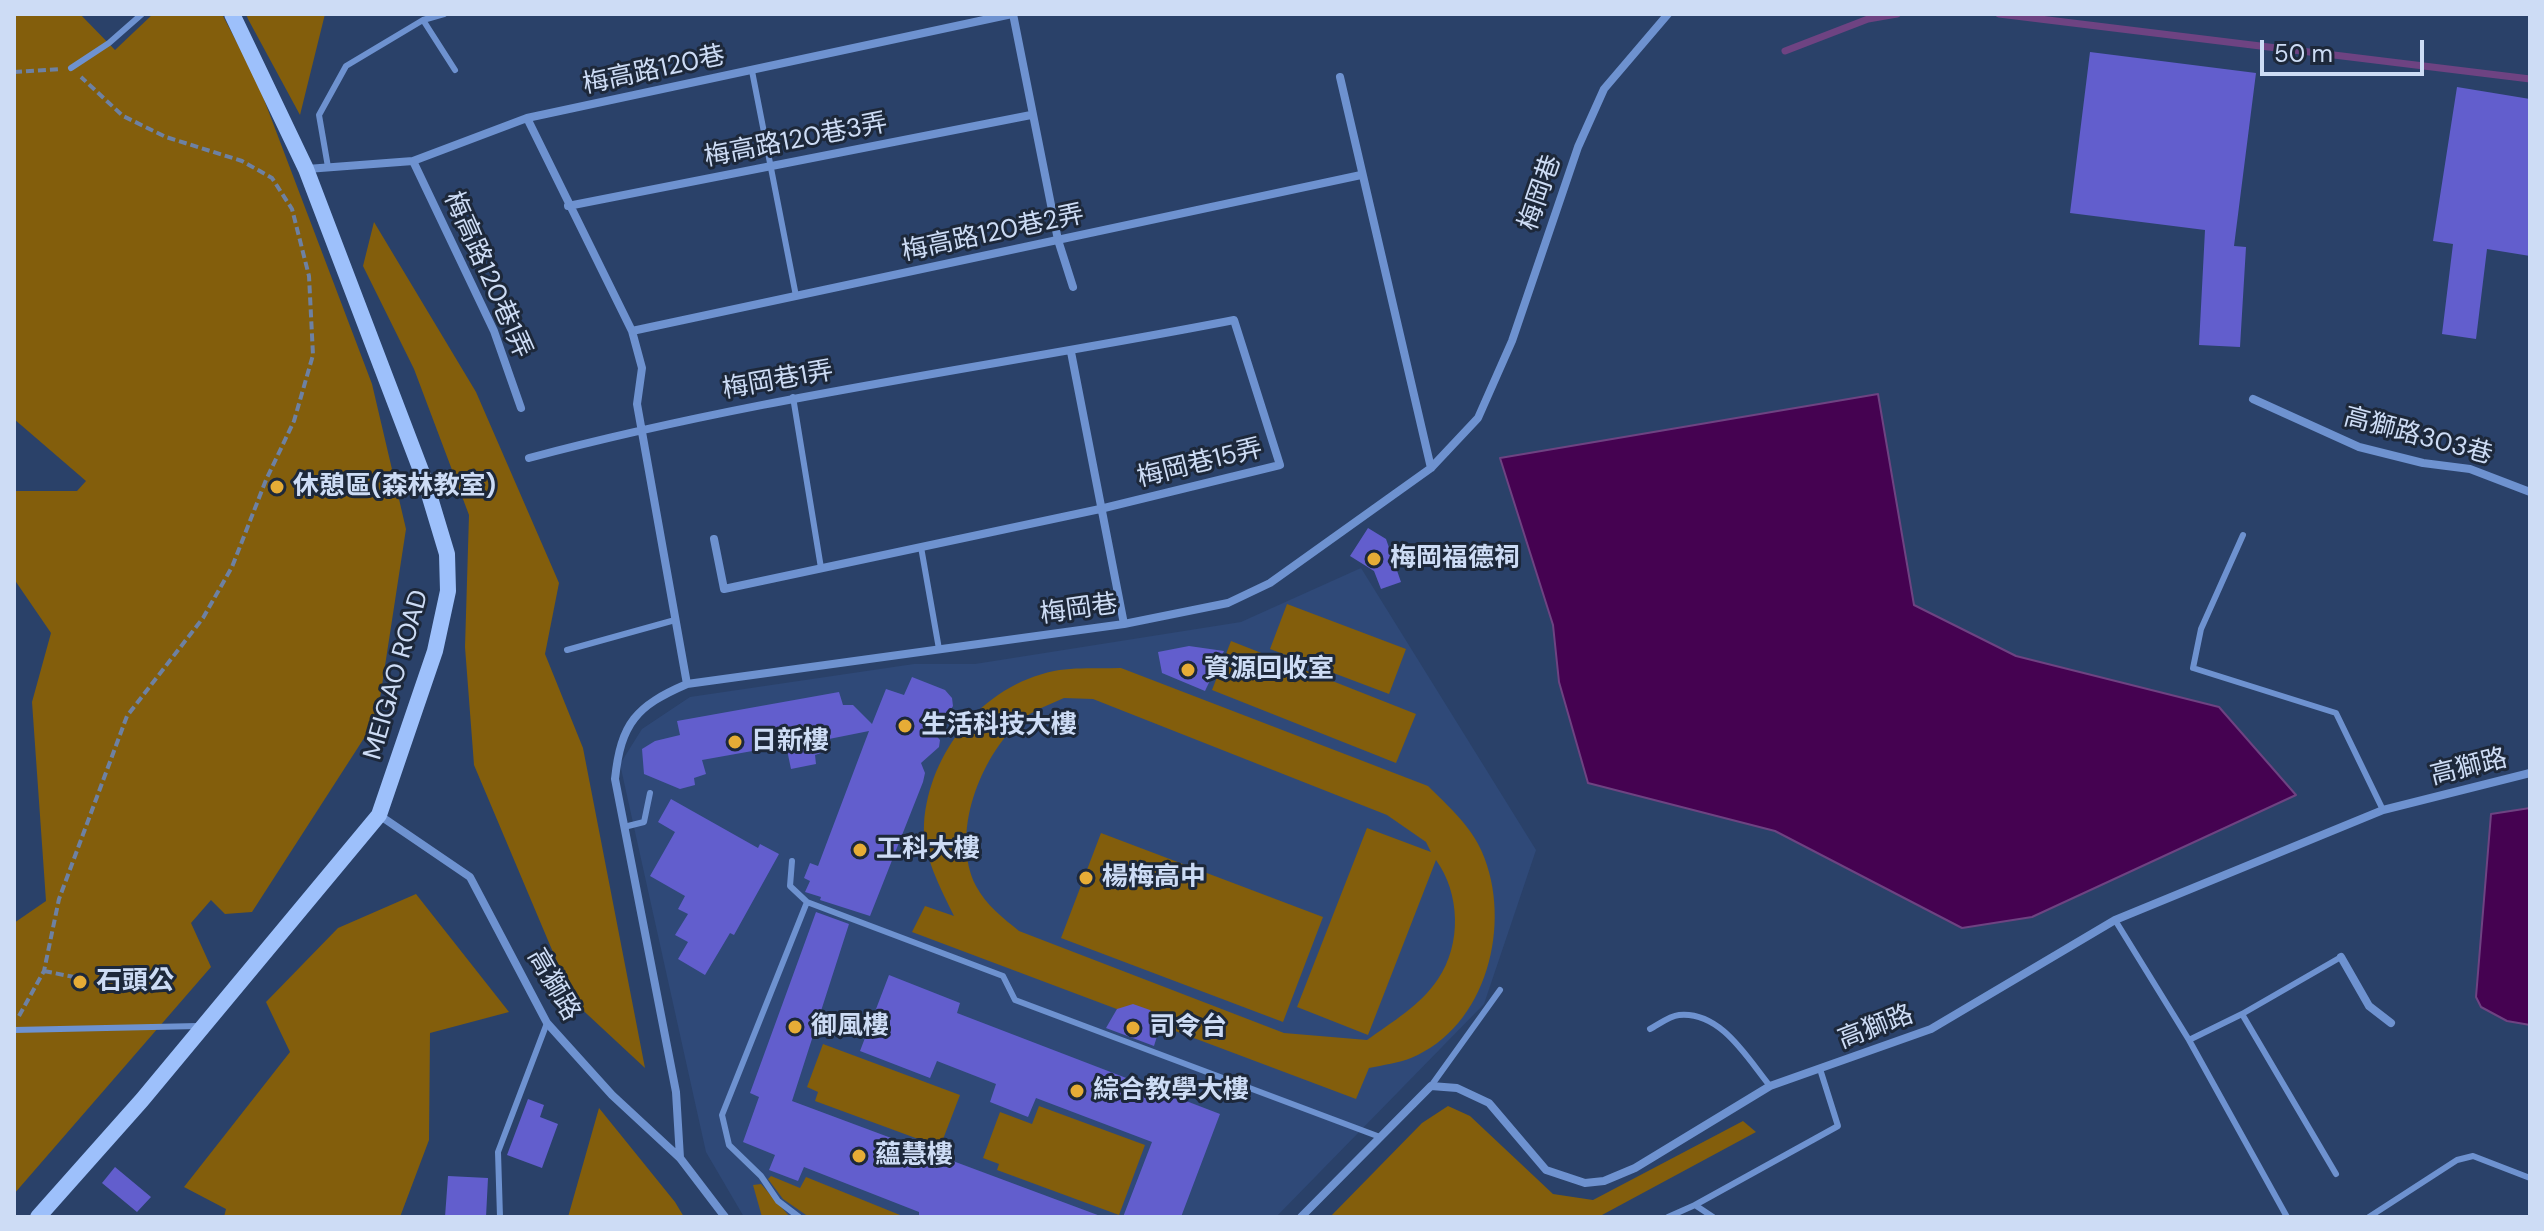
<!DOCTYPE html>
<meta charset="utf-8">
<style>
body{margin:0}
#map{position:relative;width:2544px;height:1231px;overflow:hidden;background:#2a4169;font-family:"DM Sans",sans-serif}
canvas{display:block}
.frame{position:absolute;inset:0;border:16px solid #cddcf5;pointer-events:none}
.scale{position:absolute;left:2260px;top:40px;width:164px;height:36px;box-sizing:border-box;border:4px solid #cddcf5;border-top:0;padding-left:10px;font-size:24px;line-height:28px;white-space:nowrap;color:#cddcf5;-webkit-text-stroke:6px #1d283a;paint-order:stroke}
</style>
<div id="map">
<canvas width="2544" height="1231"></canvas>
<div class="frame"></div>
<div class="scale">50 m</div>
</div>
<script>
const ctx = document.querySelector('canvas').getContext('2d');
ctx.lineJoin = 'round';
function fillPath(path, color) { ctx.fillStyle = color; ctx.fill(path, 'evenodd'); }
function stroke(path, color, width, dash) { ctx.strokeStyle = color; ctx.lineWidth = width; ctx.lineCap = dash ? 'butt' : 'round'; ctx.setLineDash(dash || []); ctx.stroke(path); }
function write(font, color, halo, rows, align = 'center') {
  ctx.font = font + ' "DM Sans","Noto Sans TC",sans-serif'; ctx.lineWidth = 6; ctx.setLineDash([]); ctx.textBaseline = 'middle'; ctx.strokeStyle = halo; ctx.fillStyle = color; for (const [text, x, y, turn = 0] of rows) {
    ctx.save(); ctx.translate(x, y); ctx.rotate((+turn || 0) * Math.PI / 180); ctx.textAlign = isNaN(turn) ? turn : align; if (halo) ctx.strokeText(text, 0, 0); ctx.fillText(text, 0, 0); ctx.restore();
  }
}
fillPath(new Path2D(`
 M 1361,568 L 1536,850 L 1484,1004 L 1276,1217 L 744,1217 L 706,1152 L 620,764 L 642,729 L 690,697 L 914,664 L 975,664 L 1241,622 Z`), '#2f4978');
fillPath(new Path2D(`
 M 14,14 L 80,14 L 115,50 L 153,14 L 222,14 L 257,81 L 372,384 L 406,529 L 377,718 L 252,912 L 225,914 L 211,900 L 191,923 L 211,967 L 14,1194 L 14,923 L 46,901 L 32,702 L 51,633 L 14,579 L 14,491 L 77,491 L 86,481 L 14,419 Z
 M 246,14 L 325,14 L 300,115 L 248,19 Z
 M 374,222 L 476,392 L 559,583 L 545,654 L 583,748 L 645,1068 L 574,1002 L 474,765 L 465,647 L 469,515 L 414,369 L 363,266 Z
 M 1287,604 L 1406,649 L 1389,694 L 1270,649 Z
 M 1231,641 L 1416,714 L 1396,763 L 1212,690 Z
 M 1121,668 L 1428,786 C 1448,806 1471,826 1482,852 C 1513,923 1487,1027 1411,1058 C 1399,1063 1383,1065 1369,1068 L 1356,1099 L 912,932 L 925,906 L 954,916 C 941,889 922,854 924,824 C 929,752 982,686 1054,671 C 1075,667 1099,669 1121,668 ZM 1064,698 L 1093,699 L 1387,815 L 1426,842 L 1431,852 L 1367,828 L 1297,1007 L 1368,1035 L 1436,860 C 1460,893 1462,944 1438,979 C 1421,1005 1392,1022 1367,1040 L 1284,1033 L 1019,931 C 1003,918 986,905 976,886 C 950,834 980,758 1020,721 C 1033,710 1049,705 1064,698 Z
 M 1101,833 L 1323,917 L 1283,1022 L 1061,938 Z
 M 416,894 L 509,1012 L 430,1033 L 429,1140 L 400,1217 L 224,1217 L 226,1209 L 184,1187 L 290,1052 L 266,1002 L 338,928 Z
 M 823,1044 L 960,1095 L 940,1147 L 815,1101 L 818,1092 L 807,1087 Z
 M 1039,1106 L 1145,1145 L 1119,1215 L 997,1170 L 999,1164 L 983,1158 L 1000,1112 L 1032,1124 Z
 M 1448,1106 L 1470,1116 L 1553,1194 L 1593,1200 L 1743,1121 L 1756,1132 L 1602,1215 L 1330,1217 L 1422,1123 Z
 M 599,1108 L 675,1202 L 684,1217 L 568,1217 Z
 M 771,1176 L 800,1188 L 806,1177 L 900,1215 L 809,1217 L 783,1199 L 768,1179 Z
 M 761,1184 L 790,1217 L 762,1217 L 753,1185 Z`), '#835e0c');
const water = new Path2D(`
 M 1878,394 L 1914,605 L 2016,656 L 2219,707 L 2296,795 L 2032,917 L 1962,928 L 1775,831 L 1588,783 L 1559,682 L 1553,625 L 1500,458 Z
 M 2530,808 L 2530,1025 L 2507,1021 L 2481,1007 L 2476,997 L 2491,814 Z`);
fillPath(water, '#450251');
stroke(water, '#6e4382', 2);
stroke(new Path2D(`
 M 1999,14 L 2530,79
 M 1785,51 L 1868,19 L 1897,14`), '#6e4382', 7);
fillPath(new Path2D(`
 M 2090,52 L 2256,73 L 2234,246 L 2246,247 L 2240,347 L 2199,345 L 2205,230 L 2070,213 Z
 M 2457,87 L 2530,99 L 2530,256 L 2487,249 L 2476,339 L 2442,334 L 2453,244 L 2433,241 Z
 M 1368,528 L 1386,539 L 1401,582 L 1381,589 L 1374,571 L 1350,556 Z
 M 1189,646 L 1224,651 L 1205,691 L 1162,673 L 1158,652 Z
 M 912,677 L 945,690 L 952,698 L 953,706 L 947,716 L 923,721 L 940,740 L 939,747 L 921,763 L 925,773 L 923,782 L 870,916 L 820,900 L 821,897 L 805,892 L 810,881 L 804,878 L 810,863 L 818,866 L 869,731 L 819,741 L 821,753 L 815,755 L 816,764 L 791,769 L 786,745 L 702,760 L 706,774 L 694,778 L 695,785 L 680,789 L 644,774 L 642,749 L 655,741 L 680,735 L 677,721 L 839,692 L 843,705 L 853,705 L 872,724 L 886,689 L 904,695 Z
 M 671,799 L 758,848 L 760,844 L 779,854 L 734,935 L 730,933 L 705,975 L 678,959 L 688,942 L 675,935 L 688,914 L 678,909 L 685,896 L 650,876 L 675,832 L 658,822 Z
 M 816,912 L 849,924 L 792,1101 L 1103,1217 L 919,1217 L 919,1212 L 804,1167 L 798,1181 L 769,1170 L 775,1155 L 743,1142 L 759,1097 L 750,1093 Z
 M 889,975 L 960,1003 L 957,1013 L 1220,1114 L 1181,1217 L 1123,1217 L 1152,1142 L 1036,1098 L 1028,1117 L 990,1102 L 996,1084 L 937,1061 L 930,1078 L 860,1051 Z
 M 1133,1004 L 1150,1010 L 1155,1017 L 1158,1033 L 1154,1046 L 1106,1028 L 1117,1009 Z
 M 528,1099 L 544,1105 L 540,1117 L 558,1124 L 542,1168 L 507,1155 Z
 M 115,1167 L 151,1197 L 137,1212 L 102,1183 Z
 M 448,1176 L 488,1178 L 486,1217 L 445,1217 Z`), '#625ecd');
stroke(new Path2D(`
 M 14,72 L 60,69
 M 44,971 L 79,978 L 80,982
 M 19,1016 L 44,971 L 59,899 L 127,716 L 203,618 L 232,567 L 266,480 L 294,421 L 313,355 L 309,276 L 292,209 L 272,178 L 242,161 L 166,137 L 123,116 L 81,77`), '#6d81a3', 4, [8, 4]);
stroke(new Path2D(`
 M 423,20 L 455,70
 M 71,68 L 109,43 L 142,14
 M 752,71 L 796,296
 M 328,167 L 319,115 L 346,66 L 423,20 L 444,14
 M 793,397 L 821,568
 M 2243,535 L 2201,629 L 2193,668 L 2336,713 L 2383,810
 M 921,547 L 939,649
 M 567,650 L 675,620
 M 624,827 L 644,822 L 650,793
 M 792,861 L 790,886 L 807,902 L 722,1115 L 729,1145 L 761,1176 L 778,1201 L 799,1217
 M 807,902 L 1003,976 L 1015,1000 L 1380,1137
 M 2115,920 L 2189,1040 L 2287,1217
 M 2242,1014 L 2341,957
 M 1650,1029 C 1658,1025 1669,1016 1679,1015 C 1721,1011 1747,1058 1770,1086
 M 14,1030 L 198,1026
 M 2189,1040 L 2242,1014 L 2336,1174
 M 1431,1086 L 1500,990
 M 500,1217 L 498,1152 L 547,1023
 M 1668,1217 L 1695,1205
 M 1713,1217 L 1695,1205 L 1838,1126 L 1820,1069
 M 2369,1217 L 2457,1160 L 2473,1156 L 2530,1178`), '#6e92d0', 6);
stroke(new Path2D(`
 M 1013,14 L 1058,240 L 1073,287
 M 1340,77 L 1431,468
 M 527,118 L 632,331 L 642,368 L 637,404 L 687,684
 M 413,161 L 494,331 L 521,408
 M 307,169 L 413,161 L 527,118 L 1012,14
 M 568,206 L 1031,115
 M 632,331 L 1361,175
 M 1071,352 L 1124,624
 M 2253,399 L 2359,447 L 2423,463 L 2470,469 L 2530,492
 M 529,458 C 761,396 999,366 1234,320 L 1280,465 L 1100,509 L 724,589 L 714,539
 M 379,815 L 470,877 L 547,1023 L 612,1095 L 680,1158 L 725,1217
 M 2341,957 L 2369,1006 L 2391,1023
 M 680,1158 L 676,1092 L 615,779 C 621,723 636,706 687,684 L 1124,624 L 1228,603 L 1270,583 L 1431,468 L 1478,418 L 1512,341 L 1578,147 L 1604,89 L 1668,14
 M 1301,1217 L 1431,1086 L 1457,1088 L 1489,1103 L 1546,1170 L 1585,1183 L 1604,1181 L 1635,1168 L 1770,1086 L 1931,1029 L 2115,920 L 2383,810 L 2530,773`), '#6e92d0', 8);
stroke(new Path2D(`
 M 38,1217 L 142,1100 L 379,815 L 435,651 L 448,591 L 447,554 L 425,481 L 306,169 L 232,14`), '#9dc0fb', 16);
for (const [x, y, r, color] of [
 [277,487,8,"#e6ac36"],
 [1374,559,8,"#e6ac36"],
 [1188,670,8,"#e6ac36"],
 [905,726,8,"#e6ac36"],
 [735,742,8,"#e6ac36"],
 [860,850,8,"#e6ac36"],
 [1086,878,8,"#e6ac36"],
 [80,982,8,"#e6ac36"],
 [795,1027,8,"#e6ac36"],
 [1133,1028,8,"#e6ac36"],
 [1077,1091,8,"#e6ac36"],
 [859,1156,8,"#e6ac36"]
]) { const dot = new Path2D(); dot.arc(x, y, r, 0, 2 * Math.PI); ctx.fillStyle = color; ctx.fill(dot); stroke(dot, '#1d283a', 3); }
write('26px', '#cddcf5', '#1d283a', [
 ["梅高路120巷",654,71,-12],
 ["梅高路120巷3弄",796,141,-11],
 ["梅岡巷",1541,193,-71],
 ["梅高路120巷2弄",993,234,-12],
 ["梅高路120巷1弄",487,275,66],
 ["梅岡巷1弄",778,381,-10],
 ["高獅路303巷",2418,437,15],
 ["梅岡巷15弄",1200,464,-14],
 ["梅岡巷",1079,610,-8],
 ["MEIGAO ROAD",397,675,-74],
 ["高獅路",2469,768,-14],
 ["高獅路",553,985,60],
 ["高獅路",1876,1028,-21]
]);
write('bold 26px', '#cddcf5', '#1d283a', [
 ["休憩區(森林教室)",293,487],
 ["梅岡福德祠",1390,559],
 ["資源回收室",1204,670],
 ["生活科技大樓",921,726],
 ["日新樓",751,742],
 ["工科大樓",876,850],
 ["楊梅高中",1102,878],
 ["石頭公",96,982],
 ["御風樓",811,1027],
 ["司令台",1149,1028],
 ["綜合教學大樓",1093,1091],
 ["蘊慧樓",875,1156]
], 'left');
</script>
